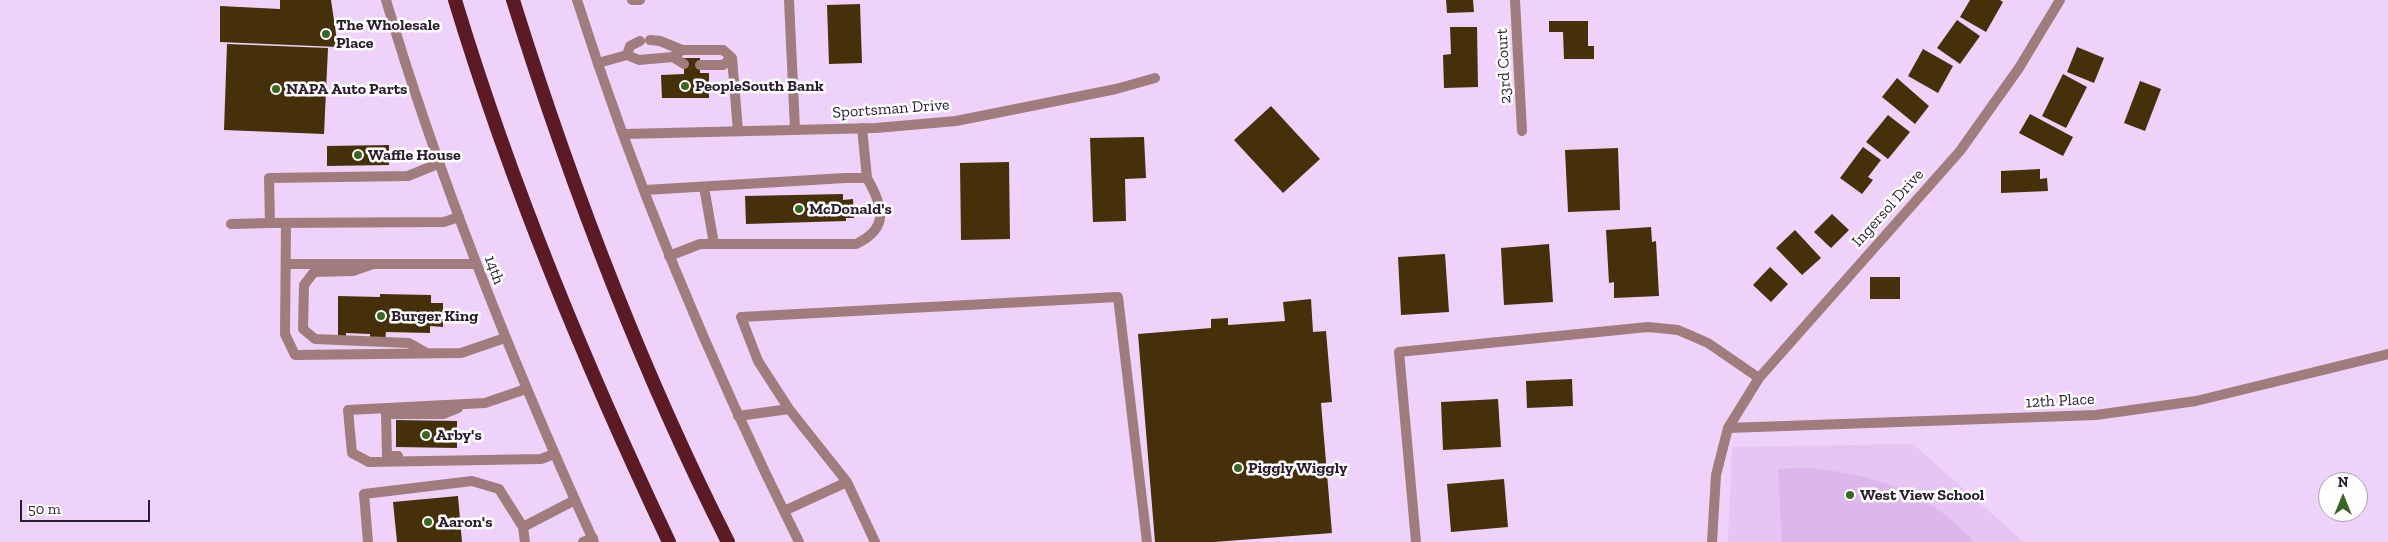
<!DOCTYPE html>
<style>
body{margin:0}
#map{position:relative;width:2388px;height:542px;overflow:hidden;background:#eed2f9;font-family:"Zilla Slab",serif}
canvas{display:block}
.north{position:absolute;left:2318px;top:472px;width:50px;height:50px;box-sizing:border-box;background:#fefefe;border:1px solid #a8a4aa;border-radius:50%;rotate:0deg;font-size:14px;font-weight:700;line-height:20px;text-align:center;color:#281e2c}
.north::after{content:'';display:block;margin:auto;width:18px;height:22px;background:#396624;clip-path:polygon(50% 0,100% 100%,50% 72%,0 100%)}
.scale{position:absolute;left:20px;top:500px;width:130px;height:22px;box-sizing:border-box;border:2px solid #281e2c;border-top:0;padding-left:6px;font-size:15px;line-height:18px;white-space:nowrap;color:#281e2c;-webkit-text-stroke:4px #fefefe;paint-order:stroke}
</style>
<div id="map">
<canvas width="2388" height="542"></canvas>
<div class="north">N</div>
<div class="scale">50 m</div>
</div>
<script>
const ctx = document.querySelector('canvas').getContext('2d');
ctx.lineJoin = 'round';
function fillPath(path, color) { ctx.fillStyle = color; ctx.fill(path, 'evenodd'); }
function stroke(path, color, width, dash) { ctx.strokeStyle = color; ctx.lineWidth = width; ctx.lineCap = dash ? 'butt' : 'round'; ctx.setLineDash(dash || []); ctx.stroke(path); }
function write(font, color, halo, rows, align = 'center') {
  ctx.font = font + ' "Zilla Slab",serif'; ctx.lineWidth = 5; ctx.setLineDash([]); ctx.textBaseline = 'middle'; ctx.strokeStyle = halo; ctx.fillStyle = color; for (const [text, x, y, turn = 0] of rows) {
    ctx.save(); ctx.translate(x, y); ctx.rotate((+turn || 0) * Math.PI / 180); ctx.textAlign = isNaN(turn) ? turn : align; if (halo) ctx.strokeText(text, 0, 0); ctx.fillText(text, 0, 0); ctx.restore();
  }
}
fillPath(new Path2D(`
 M 1913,444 L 2024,542 L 1728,542 L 1732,447 Z`), '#e5c5f1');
fillPath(new Path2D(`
 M 1812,468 C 1878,476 1928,491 1974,542 L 1782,542 L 1778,469 Z`), '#ddb6eb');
fillPath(new Path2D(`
 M 280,0 L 331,0 L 338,47 L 220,42 L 220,6 L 280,9 Z
 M 1446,0 L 1473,0 L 1474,12 L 1447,13 Z
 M 1970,0 L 2000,0 L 2003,2 L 1986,32 L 1960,17 Z
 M 860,4 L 862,63 L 829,64 L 827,5 Z
 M 1957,20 L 1980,36 L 1960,64 L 1937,48 Z
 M 1549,21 L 1588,21 L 1588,46 L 1594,46 L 1594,59 L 1564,59 L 1563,32 L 1549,32 Z
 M 1450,27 L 1477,27 L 1478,87 L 1444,88 L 1443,55 L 1451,54 Z
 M 227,44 L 328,48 L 324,134 L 224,130 Z
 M 2077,47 L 2104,58 L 2094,83 L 2067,72 Z
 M 1923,49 L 1953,66 L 1938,93 L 1908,76 Z
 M 684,58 L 700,58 L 700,73 L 709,73 L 709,98 L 662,98 L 661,75 L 684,74 Z
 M 2063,74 L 2087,87 L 2066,128 L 2042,116 Z
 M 1897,78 L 1929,106 L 1915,124 L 1882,97 Z
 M 2140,81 L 2161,89 L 2145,131 L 2124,123 Z
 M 1271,106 L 1320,159 L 1283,193 L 1234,140 Z
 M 2030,114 L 2073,137 L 2063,156 L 2019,133 Z
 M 1888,115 L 1910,132 L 1888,159 L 1866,142 Z
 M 1144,137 L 1146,178 L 1125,179 L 1126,221 L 1093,222 L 1090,138 Z
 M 389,145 L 389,165 L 327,166 L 327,146 Z
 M 1863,147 L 1881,160 L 1868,177 L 1873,180 L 1862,194 L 1840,178 Z
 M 1618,148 L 1620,210 L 1568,212 L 1565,150 Z
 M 1009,162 L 1010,239 L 961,240 L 960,163 Z
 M 2040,169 L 2040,179 L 2047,178 L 2048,191 L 2001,193 L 2001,171 Z
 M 843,194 L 843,200 L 853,199 L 854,218 L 846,218 L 846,221 L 746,224 L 745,196 Z
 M 1832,214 L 1849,230 L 1831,248 L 1814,232 Z
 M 1651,227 L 1652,242 L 1656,241 L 1659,296 L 1614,298 L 1614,282 L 1609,283 L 1606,230 Z
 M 1795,230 L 1821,258 L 1802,275 L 1776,248 Z
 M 1549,244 L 1553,302 L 1504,305 L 1501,248 Z
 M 1445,254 L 1449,312 L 1401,315 L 1398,257 Z
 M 1770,267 L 1788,284 L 1771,302 L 1753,285 Z
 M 1870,277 L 1900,277 L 1900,299 L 1870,299 Z
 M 380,294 L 431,295 L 431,303 L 443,303 L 443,327 L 430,326 L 430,333 L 386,332 L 385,340 L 370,340 L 370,334 L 346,333 L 346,340 L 338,340 L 338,296 L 380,297 Z
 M 1311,299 L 1313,332 L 1326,331 L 1332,402 L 1321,403 L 1332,533 L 1214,542 L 1155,542 L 1138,334 L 1211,328 L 1211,319 L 1228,318 L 1228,325 L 1285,321 L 1283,302 Z
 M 1572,379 L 1573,406 L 1527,408 L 1526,381 Z
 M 1498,399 L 1501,447 L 1443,450 L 1441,402 Z
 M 396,420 L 457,421 L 457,448 L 396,447 Z
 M 1504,479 L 1508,527 L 1451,532 L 1447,484 Z
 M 458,496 L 462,542 L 397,542 L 393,502 Z`), '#463009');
stroke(new Path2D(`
 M 632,0 L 640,0
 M 789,0 L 795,129
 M 650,40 L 660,41 L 682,50
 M 627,55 L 630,46 L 640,41
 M 673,57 L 684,64
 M 598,63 L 627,55 L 639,60 L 673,57 L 682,50 L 723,50 L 732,58
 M 700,65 L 723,65 L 732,58 L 738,131
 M 862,128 L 867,178
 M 440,163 L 408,176 L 269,178 L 270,223 L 444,222 L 459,217
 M 704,187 L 714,244
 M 645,190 L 845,178 L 867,178 C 883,206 890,228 856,244 L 700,244 L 669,256
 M 286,223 L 285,334 L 295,355 L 461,353 L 505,338
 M 231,224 L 270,223
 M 287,264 L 476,264
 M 373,264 L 353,271 L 314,272 L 304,285 L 303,329 L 315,339 L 409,343 L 427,353
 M 526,389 L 485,403 L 348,410 L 352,453 L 369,462 L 541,459 L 554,454
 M 789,409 L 847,482 L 875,542
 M 738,416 L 789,409 L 758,361 L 741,317 L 1118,297 L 1147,542
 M 398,456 L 387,456 L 386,414 L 443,414 L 458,408
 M 784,511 L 847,482
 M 368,542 L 364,494 L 472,481 L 499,489 L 523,527
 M 525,542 L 523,527 L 575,500
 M 583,542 L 593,538
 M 1416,542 L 1399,352 L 1648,327 L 1678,330 L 1708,343 L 1759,378`), '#a07c7d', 10);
stroke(new Path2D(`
 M 1515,0 L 1522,131
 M 624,134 L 876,128 L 956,121 L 1116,89 L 1155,78
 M 1728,428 L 2096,415 L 2196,401 L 2388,354
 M 1712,542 L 1716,475 L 1728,428 L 1759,378 L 1960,151 L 2019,68 L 2060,0`), '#a07c7d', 10);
stroke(new Path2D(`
 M 386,0 C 441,186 514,366 594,542
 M 577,0 C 636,186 712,367 799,542`), '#a07c7d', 10);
stroke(new Path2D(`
 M 455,0 C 512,188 585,364 669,542
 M 513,0 C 571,186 640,368 728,542`), '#5c1b24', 14);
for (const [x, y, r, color] of [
 [326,34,5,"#396624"],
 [685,86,5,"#396624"],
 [276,89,5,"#396624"],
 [358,155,5,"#396624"],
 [799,209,5,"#396624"],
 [381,316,5,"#396624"],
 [426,435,5,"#396624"],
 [1238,468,5,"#396624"],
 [1850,495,5,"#396624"],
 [428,522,5,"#396624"]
]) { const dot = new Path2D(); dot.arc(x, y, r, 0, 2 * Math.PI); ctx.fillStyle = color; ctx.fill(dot); stroke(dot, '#fefefe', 2); }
write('bold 16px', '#281e2c', '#fefefe', [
 ["The Wholesale",336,25],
 ["Place",336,43],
 ["PeopleSouth Bank",695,86],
 ["NAPA Auto Parts",286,89],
 ["Waffle House",368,155],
 ["McDonald's",809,209],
 ["Burger King",391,316],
 ["Arby's",436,435],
 ["Piggly Wiggly",1248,468],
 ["West View School",1860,495],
 ["Aaron's",438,522]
], 'left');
write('16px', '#281e2c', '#fefefe', [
 ["23rd Court",1504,66,-93],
 ["Sportsman Drive",891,109,-4],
 ["Ingersol Drive",1888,208,-48],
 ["14th",494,270,70],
 ["12th Place",2060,401,-3]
]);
</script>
